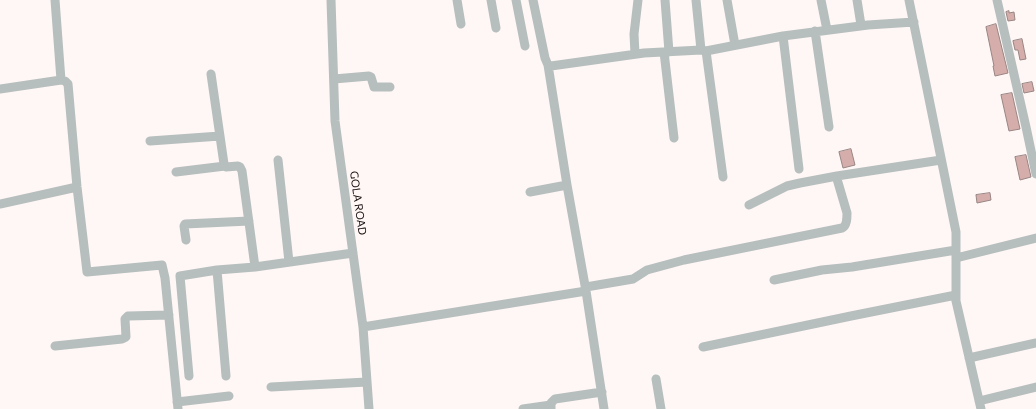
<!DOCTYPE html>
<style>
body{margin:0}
canvas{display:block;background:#fff6f6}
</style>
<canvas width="1036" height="409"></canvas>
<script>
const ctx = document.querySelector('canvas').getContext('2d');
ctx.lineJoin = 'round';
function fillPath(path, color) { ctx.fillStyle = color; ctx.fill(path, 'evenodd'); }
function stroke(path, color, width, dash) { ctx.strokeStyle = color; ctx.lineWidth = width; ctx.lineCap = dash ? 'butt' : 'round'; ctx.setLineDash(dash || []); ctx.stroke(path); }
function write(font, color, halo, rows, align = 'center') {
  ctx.font = font + ' Commissioner,sans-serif'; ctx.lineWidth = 3.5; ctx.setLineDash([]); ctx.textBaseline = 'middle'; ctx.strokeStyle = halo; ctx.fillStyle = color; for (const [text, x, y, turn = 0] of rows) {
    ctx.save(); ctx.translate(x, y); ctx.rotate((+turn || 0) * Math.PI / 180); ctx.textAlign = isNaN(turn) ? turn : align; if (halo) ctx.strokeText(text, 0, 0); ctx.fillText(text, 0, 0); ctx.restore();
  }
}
const building = new Path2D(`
 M 1009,11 L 1009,13 L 1014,12 L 1015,20 L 1008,21 L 1006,12 Z
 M 996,24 L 1008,73 L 995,76 L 993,66 L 994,66 L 986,27 Z
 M 1022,39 L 1026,59 L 1020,60 L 1018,50 L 1015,50 L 1013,41 Z
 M 1032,82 L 1034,91 L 1024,93 L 1022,84 Z
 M 1012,93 L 1020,129 L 1009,131 L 1001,95 Z
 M 851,149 L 855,165 L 843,168 L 839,152 Z
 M 1026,155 L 1031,177 L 1020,180 L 1015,157 Z
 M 990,193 L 991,200 L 977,203 L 976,195 Z`);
fillPath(building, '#d5adaa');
stroke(building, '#988684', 1);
stroke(new Path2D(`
 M 55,0 L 61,80
 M 331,0 L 335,121 L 363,327 L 369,409
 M 457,0 L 461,24
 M 491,0 L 496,28
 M 516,0 L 525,46
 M 533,0 L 545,58 L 548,65 L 551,66 L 644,53 L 701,50 L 706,51 L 783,36 L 868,25 L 914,22
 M 665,0 L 669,52
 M 696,0 L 701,50
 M 727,0 L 735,45
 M 821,0 L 827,30
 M 857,0 L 861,25
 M 909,0 L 956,232 L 956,301 L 981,409
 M 997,0 L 1026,127 L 1036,174
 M 815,31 L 829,127
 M 783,36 L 799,169
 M 706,51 L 723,177
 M 664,52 L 674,138
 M 635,54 L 634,34 L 638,0
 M 548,65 L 567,185 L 586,291 L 604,409
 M 211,74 L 224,164 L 226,167 L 238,166 L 240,167 L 242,171 L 255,267
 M 334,79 L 369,76 L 371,77 L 374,87 L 390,87
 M 0,89 L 61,80 L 65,81 L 68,84 L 77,187 L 87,272 L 162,265 L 165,278 L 178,409
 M 150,141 L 220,136
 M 278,160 L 289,262
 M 176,172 L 225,166
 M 530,192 L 567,185
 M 0,204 L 77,187
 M 749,205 L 787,186 L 800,183 L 837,176
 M 186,240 L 184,226 L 185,224 L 249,221
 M 956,258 L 1036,238
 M 217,270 L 226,376
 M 774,280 L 822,270 L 852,267 L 956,250
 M 586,287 L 633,279 L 647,270 L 684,260 L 842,228 C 847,226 847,218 847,213 L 837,179 L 837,176 L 941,160
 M 363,327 L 586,291
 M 55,346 L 122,339 L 126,337 L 125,319 L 128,316 L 169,315
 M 703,347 L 851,316 L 956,295
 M 969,358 L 1036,343
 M 189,376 L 180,276 L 217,270 L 255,267 L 353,253
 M 656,379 L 661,409
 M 271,387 L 367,382
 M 979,401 L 1036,387
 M 177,402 L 229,396
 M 523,409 L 551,405
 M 551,409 L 551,403 L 555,399 L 602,392`), '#b6bfbd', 9);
write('11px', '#120b0b', '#fff6f6', [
 ["GOLA ROAD",358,203,82]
]);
</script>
